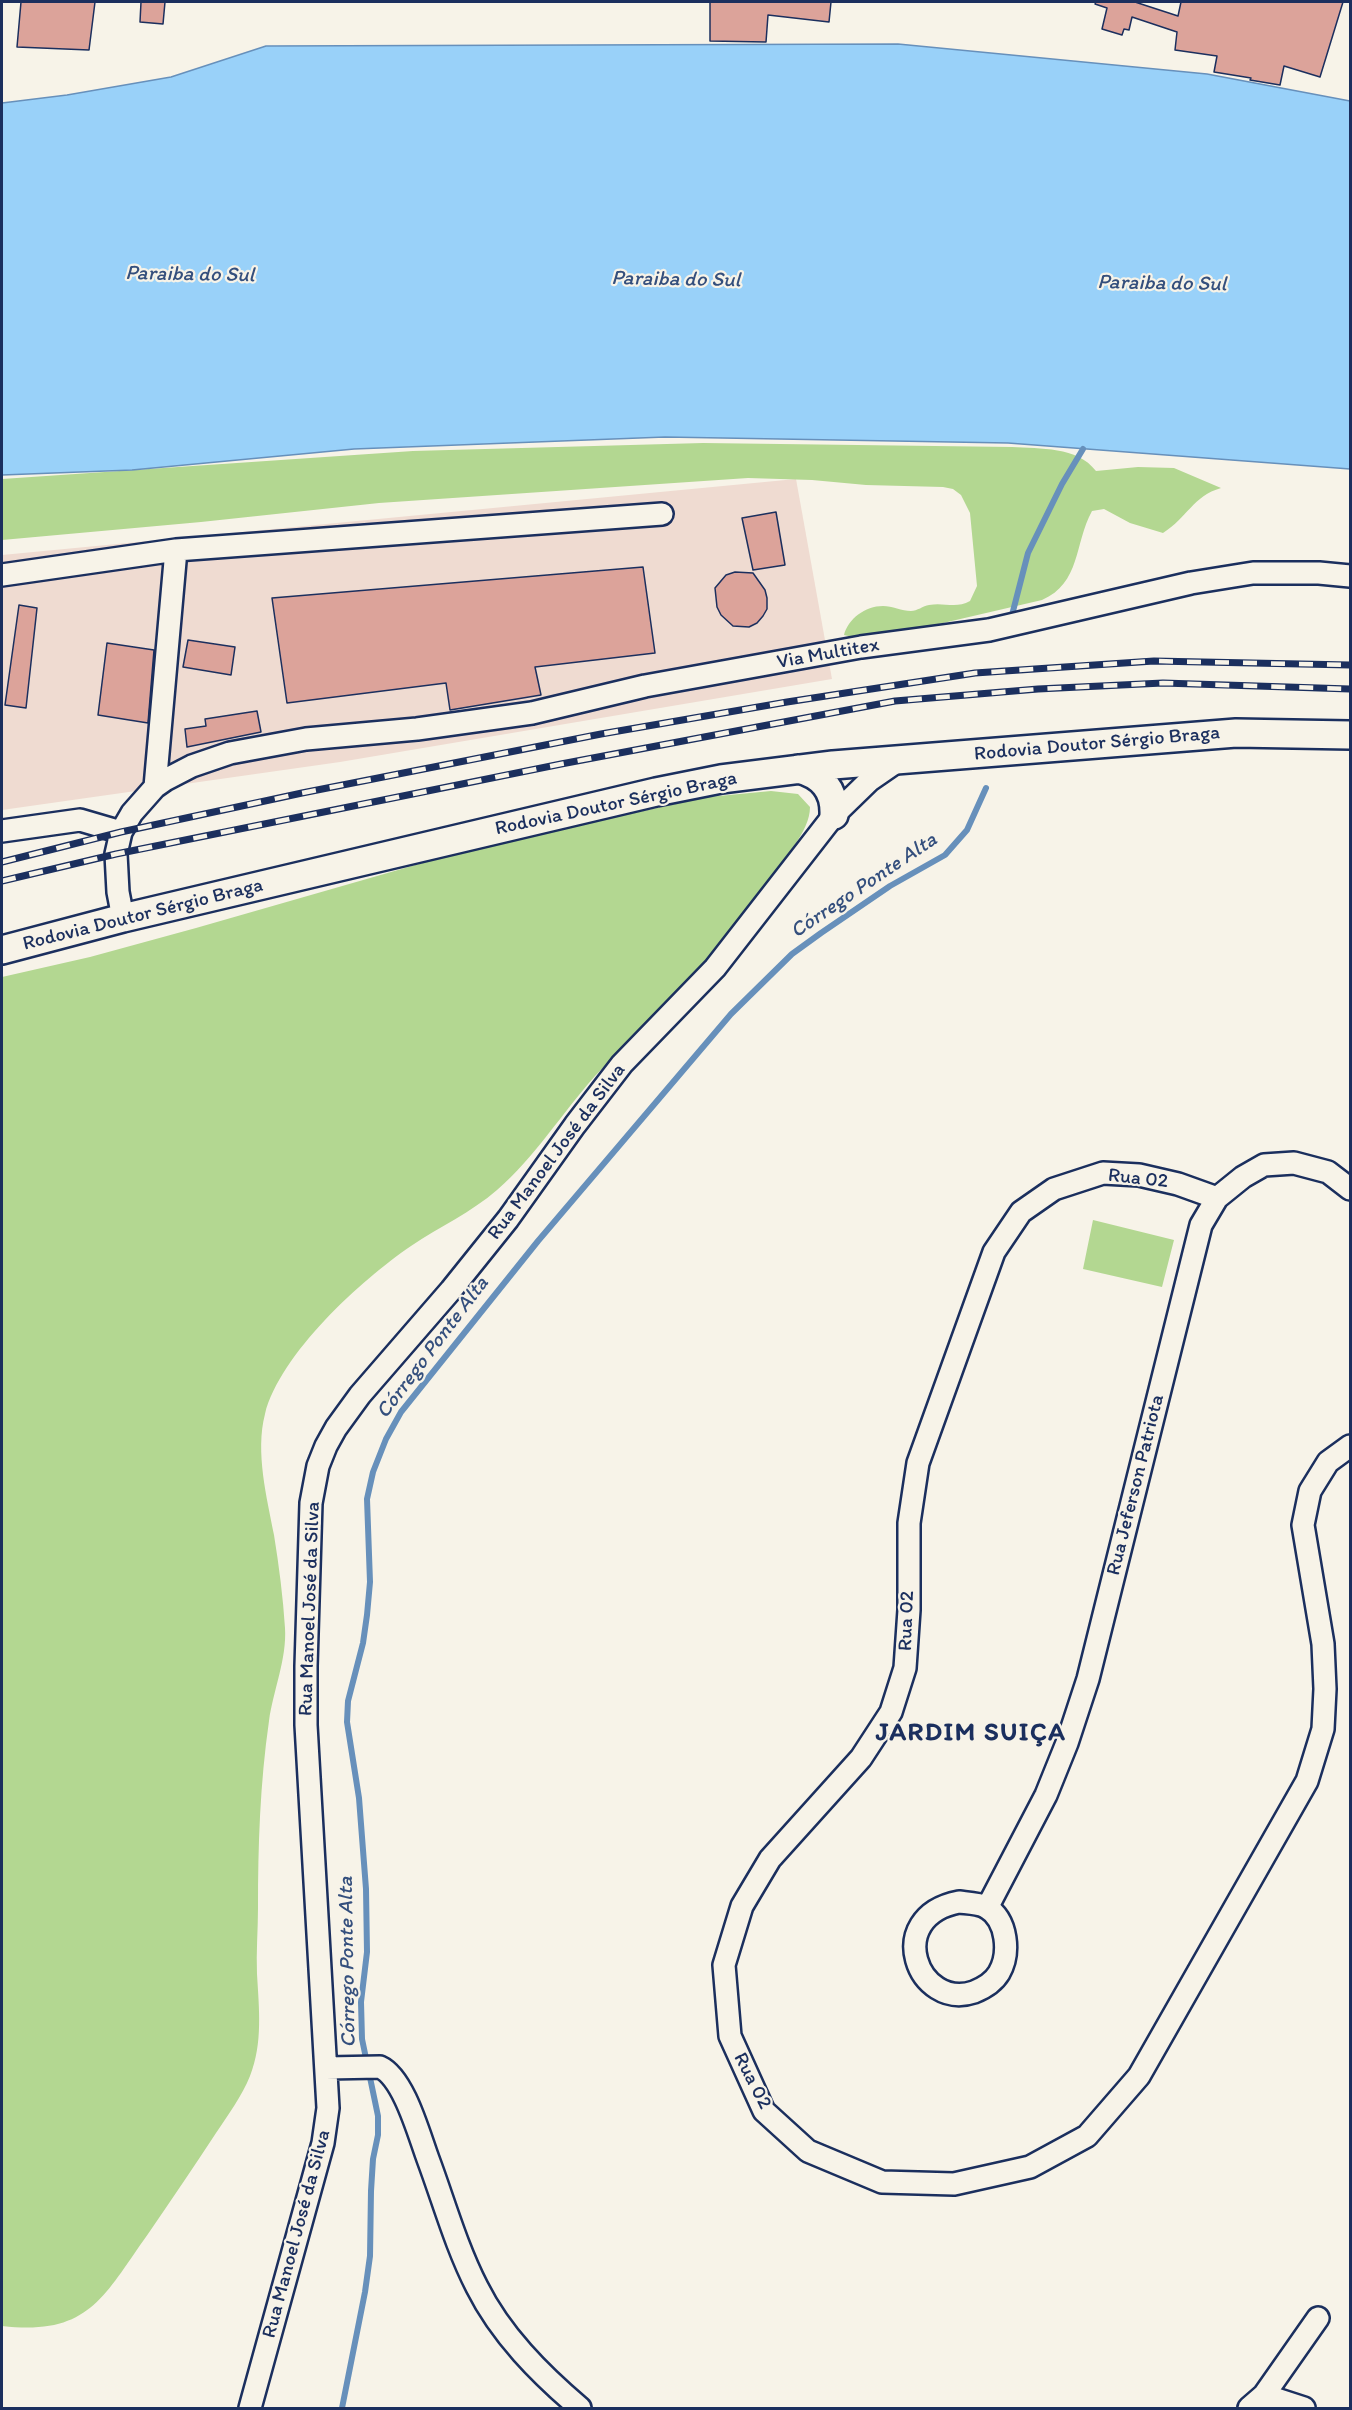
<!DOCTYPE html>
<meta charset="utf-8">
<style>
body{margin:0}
#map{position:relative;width:1352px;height:2410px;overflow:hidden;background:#f7f3e8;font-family:Itim,sans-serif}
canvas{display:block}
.frame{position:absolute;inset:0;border:3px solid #1b2f5e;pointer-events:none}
</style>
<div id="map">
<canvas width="1352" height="2410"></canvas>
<div class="frame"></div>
</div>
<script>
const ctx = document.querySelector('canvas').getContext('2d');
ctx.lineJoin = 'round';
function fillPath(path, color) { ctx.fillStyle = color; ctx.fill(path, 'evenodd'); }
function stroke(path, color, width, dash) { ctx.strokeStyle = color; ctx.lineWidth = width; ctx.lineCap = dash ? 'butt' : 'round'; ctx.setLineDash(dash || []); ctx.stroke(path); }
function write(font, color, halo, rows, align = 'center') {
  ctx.font = font + ' Itim,sans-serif'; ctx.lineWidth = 4.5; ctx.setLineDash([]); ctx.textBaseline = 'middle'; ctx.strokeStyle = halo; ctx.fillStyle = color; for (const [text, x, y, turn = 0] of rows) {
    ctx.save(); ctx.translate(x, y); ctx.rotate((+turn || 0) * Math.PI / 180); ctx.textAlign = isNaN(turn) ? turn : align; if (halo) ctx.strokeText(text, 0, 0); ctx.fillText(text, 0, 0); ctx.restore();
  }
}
fillPath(new Path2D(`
 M 796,479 L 832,679 L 340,762 L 2,810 L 2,555 Z`), '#efdbd1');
fillPath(new Path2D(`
 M 703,443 L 1012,447 C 1040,449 1077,446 1096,471 L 1138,467 L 1174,468 L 1221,488 C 1193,496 1187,518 1163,533 L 1130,523 L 1104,509 L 1092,511 C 1074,544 1081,583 1042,600 L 900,633 L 857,638 L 844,635 C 848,619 865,606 883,606 C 892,606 902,611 911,611 C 917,611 923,606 929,605 C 944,602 956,609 970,601 L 977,586 L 970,513 L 961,495 L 953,489 L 943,487 L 866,485 L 812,480 L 748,478 L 379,503 L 201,522 L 2,540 L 2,479 L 413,451 Z
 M 771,791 L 798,794 L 810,807 C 810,832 783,859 769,879 C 743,915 717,949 688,982 C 658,1015 625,1044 595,1076 C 562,1113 535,1157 497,1190 C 472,1212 439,1227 411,1246 C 361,1280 280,1354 265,1414 C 255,1452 267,1498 274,1535 C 279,1566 283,1597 285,1628 C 287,1659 273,1691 269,1721 C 260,1783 258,1846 258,1908 C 258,1930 256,1952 257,1974 C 259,2009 263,2043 250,2076 C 242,2096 228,2115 216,2133 C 194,2167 171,2200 148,2234 C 103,2297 89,2336 2,2326 L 2,977 L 90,957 L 196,928 L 485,845 L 708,797 Z
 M 1093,1220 L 1174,1240 L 1162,1287 L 1083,1269 Z`), '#b3d791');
const water = new Path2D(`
 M 898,44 L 1207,74 L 1350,101 L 1350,469 L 1008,443 L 665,437 L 354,449 L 132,470 L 2,475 L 2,103 L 67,95 L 171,77 L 266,46 Z`);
fillPath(water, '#99d1f9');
stroke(water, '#6790bb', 1.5);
stroke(new Path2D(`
 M 1012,615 L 1028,553 L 1062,484 L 1083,449
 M 342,2408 L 365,2292 L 370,2256 L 371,2191 L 373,2159 L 378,2135 L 378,2116 L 362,2039 L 361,2002 L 367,1952 L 366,1889 L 359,1798 L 347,1722 L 348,1701 L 363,1643 L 367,1615 L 370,1582 L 367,1499 L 373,1472 L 386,1439 L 401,1412 L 538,1241 L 731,1014 L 792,954 L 821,933 L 890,886 L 945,855 L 967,830 L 986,788`), '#6790bb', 6);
const building = new Path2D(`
 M 21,2 L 95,2 L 89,50 L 17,47 Z
 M 141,2 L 165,2 L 163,24 L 140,22 Z
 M 710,2 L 831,2 L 829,22 L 768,15 L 766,42 L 710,41 Z
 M 1096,2 L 1135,2 L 1178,16 L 1181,2 L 1343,2 L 1320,77 L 1284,66 L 1280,85 L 1250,80 L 1251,78 L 1214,72 L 1217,56 L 1175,50 L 1177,32 L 1132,17 L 1129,30 L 1124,29 L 1122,35 L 1102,29 L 1107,8 L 1095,4 Z
 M 776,512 L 785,565 L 753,570 L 742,518 Z
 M 643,567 L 655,653 L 535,667 L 541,695 L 450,710 L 446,683 L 287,703 L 272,598 Z
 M 735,572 L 753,573 L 765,590 L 767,598 L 767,609 L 763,616 L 757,623 L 749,627 L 733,626 L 721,615 L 717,607 L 715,588 L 726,575 Z
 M 19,605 L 37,608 L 26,708 L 5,705 Z
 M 188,640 L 235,647 L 231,675 L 183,667 Z
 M 107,643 L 154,650 L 148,723 L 98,715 Z
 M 257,711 L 261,732 L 187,747 L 185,729 L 206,726 L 205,719 Z`);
fillPath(building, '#dca39a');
stroke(building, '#1b2f5e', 1.5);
const minor = new Path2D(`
 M 2,575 L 176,550 L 662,514
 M 155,787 L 176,550
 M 2,831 L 80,820 L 121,832
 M 123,918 L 118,892 L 116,854 L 121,832 L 132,813 L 155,787 L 165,780 L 192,766 L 230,753 L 306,739 L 417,729 L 532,713 L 645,686 L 861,647 L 989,630 L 1191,583 L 1253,573 L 1319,573 L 1350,576
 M 1217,1198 L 1178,1184 L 1139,1175 L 1103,1173 L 1054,1189 L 1021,1212 L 994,1252 L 918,1463 L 909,1523 L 909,1610 L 905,1668 L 891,1712 L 861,1758 L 770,1859 L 742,1906 L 724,1965 L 730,2036 L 764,2111 L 808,2151 L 882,2182 L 954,2184 L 1030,2167 L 1087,2136 L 1139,2076 L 1307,1781 L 1323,1729 L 1325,1689 L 1323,1644 L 1303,1525 L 1310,1491 L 1328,1462 L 1350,1446
 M 959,1902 C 967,1903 978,1903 986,1907 C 1008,1920 1010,1954 999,1973 C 993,1983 984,1988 974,1992 C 918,2011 882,1917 959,1902 Z
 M 987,1908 L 1046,1795 L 1067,1743 L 1088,1679 L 1201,1225 L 1217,1198 L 1243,1177 L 1264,1165 L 1294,1163 L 1328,1172 L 1350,1189
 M 326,2068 L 380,2067 C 404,2078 419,2135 428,2159 C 444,2202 456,2246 477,2287 C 501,2335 540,2374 580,2408
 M 1264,2395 L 1304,2408
 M 250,2408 L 323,2143 L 328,2108 L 306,1725 L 306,1666 L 311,1503 L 318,1466 L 326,1446 L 336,1428 L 360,1395 L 451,1290 L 508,1219 L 575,1125 L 622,1064 L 715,968 L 834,815 L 870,780 L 899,760
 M 1249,2408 L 1264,2395 L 1318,2318`);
const major = new Path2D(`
 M 798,769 C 822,775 835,790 834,815
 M 2,950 L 123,918 L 656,792 L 721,779 L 833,765 L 1236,733 L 1350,735`);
stroke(minor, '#1b2f5e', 26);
stroke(major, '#1b2f5e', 32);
stroke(minor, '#f7f3e8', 21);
stroke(major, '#f7f3e8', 27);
const rail = new Path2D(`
 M 2,862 L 121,832 L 302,793 L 601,734 L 787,702 L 975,673 L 1154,661 L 1350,665
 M 2,881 L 116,854 L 561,764 L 895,701 L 1038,689 L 1163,683 L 1350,689`);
stroke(rail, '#1b2f5e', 7);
stroke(rail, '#f7f3e8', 4.5, [14]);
write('20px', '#1b2f5e', '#f7f3e8', [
 ["Via Multitex",828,654,-10],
 ["Rodovia Doutor Sérgio Braga",1097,744,-5],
 ["Rodovia Doutor Sérgio Braga",616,804,-12],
 ["Rodovia Doutor Sérgio Braga",143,915,-14],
 ["Rua Manoel José da Silva",557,1152,-53],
 ["Rua 02",1138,1179,6],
 ["Rua Jeferson Patriota",1136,1485,-76],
 ["Rua Manoel José da Silva",310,1609,-88],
 ["Rua 02",907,1621,-88],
 ["Rua 02",752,2081,63],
 ["Rua Manoel José da Silva",297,2234,-75]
]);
write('italic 21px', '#344f7d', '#f7f3e8', [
 ["Paraiba do Sul",190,275,1],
 ["Paraiba do Sul",676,280,1],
 ["Paraiba do Sul",1162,284,1],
 ["Córrego Ponte Alta",864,886,-34],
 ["Córrego Ponte Alta",433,1348,-53],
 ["Córrego Ponte Alta",348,1962,-91]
]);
ctx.letterSpacing = '1.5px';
write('bold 26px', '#1b2f5e', '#f7f3e8', [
 ["JARDIM SUIÇA",971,1733]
]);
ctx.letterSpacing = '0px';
</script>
